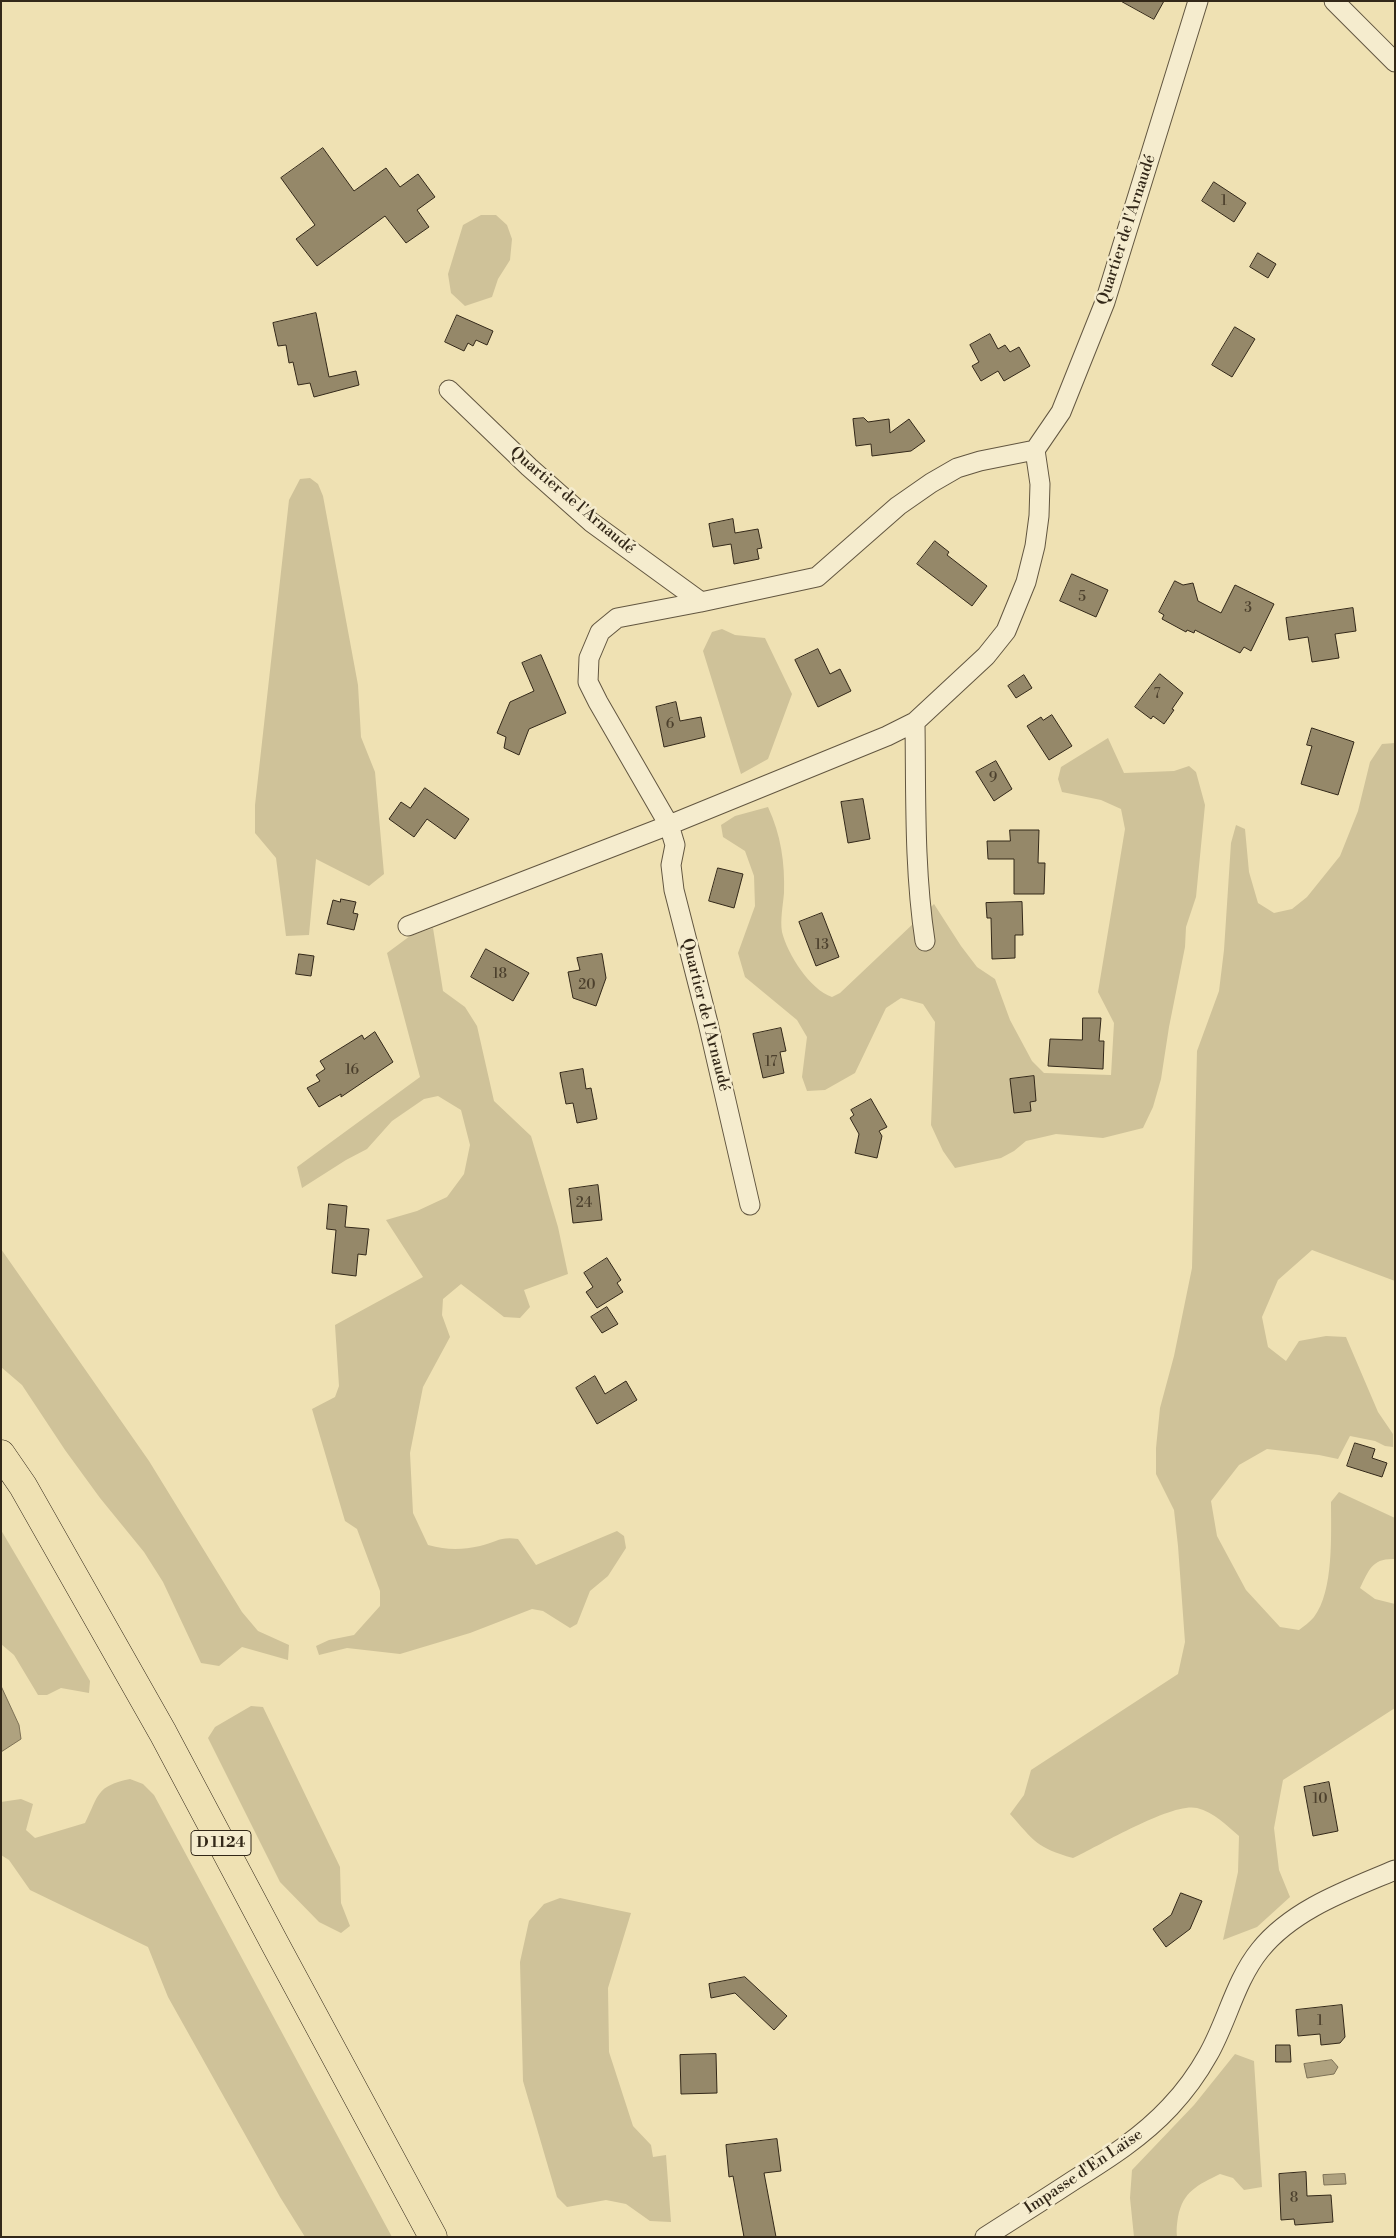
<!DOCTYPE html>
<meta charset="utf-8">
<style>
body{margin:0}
#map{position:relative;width:1396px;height:2238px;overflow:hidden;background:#efe1b3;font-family:"Libre Bodoni",serif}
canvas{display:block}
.frame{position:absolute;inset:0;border:2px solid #332819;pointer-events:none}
</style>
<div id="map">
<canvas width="1396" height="2238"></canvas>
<div class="frame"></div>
</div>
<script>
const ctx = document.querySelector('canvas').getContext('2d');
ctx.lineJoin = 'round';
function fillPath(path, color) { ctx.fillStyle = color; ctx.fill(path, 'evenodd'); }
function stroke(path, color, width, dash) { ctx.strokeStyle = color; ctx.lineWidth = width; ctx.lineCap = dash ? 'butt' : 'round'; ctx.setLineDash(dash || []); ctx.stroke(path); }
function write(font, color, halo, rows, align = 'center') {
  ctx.font = font + ' "Libre Bodoni",serif'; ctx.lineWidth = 5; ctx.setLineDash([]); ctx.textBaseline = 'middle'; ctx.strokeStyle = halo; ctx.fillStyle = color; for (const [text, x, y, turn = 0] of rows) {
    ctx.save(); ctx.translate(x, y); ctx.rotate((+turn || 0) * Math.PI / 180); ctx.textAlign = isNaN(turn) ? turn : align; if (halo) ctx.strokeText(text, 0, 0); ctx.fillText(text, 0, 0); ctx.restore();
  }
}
fillPath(new Path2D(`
 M 481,215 L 496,215 L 507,225 L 512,239 L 510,260 L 498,279 L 492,297 L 465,306 L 451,293 L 448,274 L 463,225 Z
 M 310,478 L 318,484 L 323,496 L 358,685 L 361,737 L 375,772 L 384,874 L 369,886 L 316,859 L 309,935 L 286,936 L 276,858 L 255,833 L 255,805 L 289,500 L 300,479 Z
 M 722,629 L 735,635 L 765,638 L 792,694 L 768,759 L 741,774 L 703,651 L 712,632 Z
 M 1108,738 L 1124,773 L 1174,771 L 1189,766 L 1196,772 L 1205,805 L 1196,897 L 1186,927 L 1185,947 L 1169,1027 L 1161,1079 L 1153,1107 L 1143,1128 L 1103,1138 L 1056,1134 L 1026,1141 L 1014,1151 L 1001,1158 L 955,1168 L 943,1151 L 931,1125 L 935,1022 L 923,1004 L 901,998 L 886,1008 L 855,1073 L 825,1090 L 807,1091 L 802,1077 L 807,1037 L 797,1020 L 745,977 L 738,953 L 755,906 L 754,876 L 745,851 L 723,837 L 721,825 L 735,816 L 768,807 C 781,835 785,863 784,893 C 783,905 780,920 782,932 C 787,953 810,990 832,997 L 840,993 L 934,904 L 961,946 L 977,967 L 995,979 L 1010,1020 L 1032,1061 L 1044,1073 L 1111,1075 L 1114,1023 L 1098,992 L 1125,829 L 1121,809 L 1101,800 L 1062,792 L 1058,779 L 1061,767 Z
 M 1395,743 L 1395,1281 L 1312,1250 L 1278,1280 L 1262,1317 L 1268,1347 L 1286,1361 L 1299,1341 L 1326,1336 L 1346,1337 L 1378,1412 L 1393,1434 L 1393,1447 L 1385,1446 L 1375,1441 L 1350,1436 L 1338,1459 L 1319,1455 L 1267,1449 L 1239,1465 L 1211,1501 L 1217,1536 L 1246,1590 L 1280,1627 L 1299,1630 C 1304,1626 1310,1622 1314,1617 C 1334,1591 1331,1534 1331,1502 L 1339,1492 L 1395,1518 L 1395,1559 C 1372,1558 1369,1570 1360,1588 L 1375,1599 L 1395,1604 L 1395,1708 L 1283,1780 L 1274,1828 L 1279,1870 L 1290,1897 L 1257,1927 L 1223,1940 L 1238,1872 L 1239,1836 C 1227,1826 1214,1812 1197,1808 C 1172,1802 1099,1846 1073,1858 C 1037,1848 1034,1841 1010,1814 L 1024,1795 L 1031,1770 L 1178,1674 L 1185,1642 L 1178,1546 L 1174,1510 L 1156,1474 L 1156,1448 L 1160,1408 L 1174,1356 L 1192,1268 L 1197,1051 L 1219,991 L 1224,950 L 1231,843 L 1236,825 L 1245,829 L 1249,872 L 1258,903 L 1274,913 L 1292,909 L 1307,897 L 1340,856 L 1358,811 L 1370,762 L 1382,744 Z
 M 433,928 L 443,991 L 465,1007 L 477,1026 L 494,1101 L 531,1136 L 558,1227 L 568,1274 L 524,1290 L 530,1307 L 520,1318 L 504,1317 L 461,1284 L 443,1299 L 442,1315 L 450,1337 L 423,1387 L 410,1453 L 413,1513 L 428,1545 C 447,1550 461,1550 480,1546 C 496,1542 501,1536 518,1539 L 536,1565 L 617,1531 L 624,1536 L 626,1548 L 608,1576 L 590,1591 L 577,1624 L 570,1628 L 543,1611 L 532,1609 L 470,1633 L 400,1654 L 347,1648 L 319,1655 L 316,1646 L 329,1640 L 354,1635 L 380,1606 L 380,1591 L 357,1529 L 345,1521 L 312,1409 L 335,1397 L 339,1386 L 335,1325 L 423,1277 L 386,1220 L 417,1211 L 447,1197 L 464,1174 L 470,1145 L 461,1110 L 438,1096 L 424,1099 L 392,1121 L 367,1149 L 346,1160 L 302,1188 L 297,1167 L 420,1077 L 387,953 L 410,936 Z
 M 1,1249 L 149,1461 L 242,1612 L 258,1631 L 289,1645 L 288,1660 L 242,1647 L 219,1666 L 201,1663 L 163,1582 L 144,1552 L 100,1498 L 65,1450 L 22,1385 L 1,1367 Z
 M 1,1530 L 90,1681 L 89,1693 L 61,1688 L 47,1695 L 38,1695 L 14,1655 L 1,1644 Z
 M 251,1706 L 263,1707 L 340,1867 L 341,1903 L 350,1926 L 341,1933 L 319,1922 L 280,1882 L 208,1738 L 215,1727 Z
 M 130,1779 L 143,1784 L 154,1795 L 392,2237 L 305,2237 L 280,2197 L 168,1997 L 148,1947 L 30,1890 L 9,1860 L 1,1855 L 1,1802 L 21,1799 L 33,1804 L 26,1830 L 35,1838 L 85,1823 C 99,1795 96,1786 130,1779 Z
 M 560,1898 L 631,1913 L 608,1988 L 609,2052 L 633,2126 L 651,2145 L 653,2157 L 666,2155 L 671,2222 L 650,2221 L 626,2204 L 606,2200 L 567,2207 L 557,2197 L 523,2081 L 520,1962 L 529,1921 L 544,1904 Z
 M 1235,2054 L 1254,2061 L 1262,2187 L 1244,2190 L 1233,2178 L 1220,2174 C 1198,2185 1183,2191 1178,2217 C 1177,2224 1176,2230 1177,2237 L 1134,2237 L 1130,2198 L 1132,2170 L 1194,2105 Z`), '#cfc299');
const water = new Path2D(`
 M 1,1686 L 19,1725 L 21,1739 L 1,1752 Z
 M 1332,2060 L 1338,2067 L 1334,2074 L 1307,2078 L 1304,2064 Z
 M 1345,2174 L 1346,2184 L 1324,2185 L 1323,2175 Z`);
fillPath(water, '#afa27f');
stroke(water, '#7d7156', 1);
const building = new Path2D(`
 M 1121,1 L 1164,1 L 1154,19 Z
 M 323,148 L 354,191 L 386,168 L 400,187 L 418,174 L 435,197 L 417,210 L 429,227 L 406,243 L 385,216 L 317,266 L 296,239 L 315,225 L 281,178 Z
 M 1214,182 L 1246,203 L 1234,222 L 1202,201 Z
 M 1258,253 L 1276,264 L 1268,278 L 1250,267 Z
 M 316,313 L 329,377 L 356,371 L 359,385 L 314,397 L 310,383 L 298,385 L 293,362 L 289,363 L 286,345 L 278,346 L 273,323 Z
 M 457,315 L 493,331 L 487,345 L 476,340 L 473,346 L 468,343 L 464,351 L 445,342 Z
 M 1235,327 L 1255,339 L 1232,377 L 1212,365 Z
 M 990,334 L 998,349 L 1005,345 L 1010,352 L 1019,347 L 1030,366 L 1004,381 L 998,371 L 981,381 L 972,366 L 979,362 L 970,345 Z
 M 864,418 L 868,422 L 889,419 L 890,433 L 909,419 L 925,441 L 911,451 L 872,456 L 871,444 L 856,446 L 853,419 Z
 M 733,519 L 735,533 L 758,529 L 762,548 L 757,549 L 759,559 L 734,564 L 731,544 L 713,547 L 709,524 Z
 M 935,541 L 949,552 L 947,555 L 987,586 L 972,606 L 917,564 Z
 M 1072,574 L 1108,590 L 1096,617 L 1060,601 Z
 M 1175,581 L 1183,585 L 1193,583 L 1198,601 L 1221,613 L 1235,585 L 1274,604 L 1251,651 L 1244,647 L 1240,653 L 1195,630 L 1194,633 L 1187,630 L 1186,632 L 1162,619 L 1164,615 L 1159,612 Z
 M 1353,608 L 1356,631 L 1335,634 L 1339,658 L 1312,662 L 1308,637 L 1289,640 L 1286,618 Z
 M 818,649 L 830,674 L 840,669 L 851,691 L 818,707 L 795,660 Z
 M 541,655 L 566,713 L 529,729 L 519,755 L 504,748 L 506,737 L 497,733 L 510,702 L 534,691 L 522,663 Z
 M 1160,674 L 1183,693 L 1172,709 L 1174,710 L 1164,724 L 1153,716 L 1151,719 L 1135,707 Z
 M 1024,675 L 1032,688 L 1016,698 L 1008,686 Z
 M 676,702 L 680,721 L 701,717 L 705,737 L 664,747 L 656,707 Z
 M 1052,715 L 1072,746 L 1049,760 L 1027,726 L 1041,717 L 1043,720 Z
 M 1312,728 L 1354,742 L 1338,795 L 1301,784 L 1312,746 L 1307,745 Z
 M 996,761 L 1012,789 L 994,801 L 976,772 Z
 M 425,788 L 469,819 L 455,839 L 427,819 L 414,837 L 389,819 L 401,802 L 410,808 Z
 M 863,799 L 870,839 L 848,843 L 841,802 Z
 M 1010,830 L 1039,830 L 1038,863 L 1045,863 L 1044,894 L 1014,894 L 1014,859 L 988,859 L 987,841 L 1010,841 Z
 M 718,868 L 743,874 L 734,908 L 709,901 Z
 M 341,899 L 356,902 L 353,913 L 358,914 L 354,930 L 327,924 L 333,900 L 340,902 Z
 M 1022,902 L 1023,935 L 1015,935 L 1015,958 L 992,959 L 991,918 L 987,918 L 986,903 Z
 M 822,913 L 839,957 L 816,966 L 799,922 Z
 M 486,949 L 529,973 L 513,1001 L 471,977 Z
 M 299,954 L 314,956 L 311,976 L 296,974 Z
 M 602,954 L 606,978 L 596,1006 L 573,998 L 568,972 L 580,970 L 577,958 Z
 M 1083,1018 L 1101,1018 L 1099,1041 L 1104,1041 L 1103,1069 L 1048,1066 L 1050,1039 L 1082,1040 Z
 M 781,1028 L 786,1051 L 780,1052 L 784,1073 L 763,1078 L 753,1034 Z
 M 375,1032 L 393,1062 L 341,1097 L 341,1094 L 319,1107 L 307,1088 L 320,1081 L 316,1075 L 325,1069 L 320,1061 L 362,1035 L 364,1039 Z
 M 583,1069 L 586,1089 L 591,1088 L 597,1119 L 577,1123 L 573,1103 L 566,1104 L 560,1073 Z
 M 1034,1076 L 1036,1101 L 1030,1102 L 1031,1111 L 1014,1113 L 1010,1079 Z
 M 871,1099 L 887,1127 L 879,1131 L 882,1136 L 877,1158 L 855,1153 L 859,1134 L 850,1118 L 854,1115 L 851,1110 Z
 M 598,1185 L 602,1220 L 573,1223 L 569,1189 Z
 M 329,1204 L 347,1206 L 345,1227 L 369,1229 L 366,1255 L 358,1254 L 356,1276 L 332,1273 L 336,1230 L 327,1229 Z
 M 607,1258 L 621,1280 L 617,1283 L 623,1292 L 597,1308 L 586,1292 L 593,1287 L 584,1273 Z
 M 607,1307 L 618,1324 L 602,1333 L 591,1317 Z
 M 595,1376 L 605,1394 L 626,1381 L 637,1400 L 597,1424 L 576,1388 Z
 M 1355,1443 L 1375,1449 L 1372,1458 L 1387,1463 L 1382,1477 L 1347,1466 Z
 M 1329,1782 L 1338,1831 L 1313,1836 L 1304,1787 Z
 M 1181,1893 L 1202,1901 L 1190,1929 L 1166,1947 L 1153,1929 L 1171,1915 Z
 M 745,1977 L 787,2016 L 774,2030 L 735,1993 L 711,1998 L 709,1984 Z
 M 1342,2005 L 1345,2037 L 1340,2043 L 1321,2045 L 1320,2034 L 1298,2036 L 1296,2010 Z
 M 1276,2045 L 1290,2045 L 1291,2062 L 1276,2062 Z
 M 716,2054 L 717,2093 L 681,2094 L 680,2055 Z
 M 777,2139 L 781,2171 L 764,2173 L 776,2237 L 744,2237 L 733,2176 L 729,2177 L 726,2145 Z
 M 1306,2172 L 1307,2196 L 1331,2195 L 1333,2222 L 1295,2225 L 1294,2219 L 1281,2220 L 1279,2174 Z`);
fillPath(building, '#958869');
stroke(building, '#332819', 1);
const street = new Path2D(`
 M 1334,1 L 1395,62
 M 449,390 L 529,467 L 591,522 L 701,602 L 817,577 L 898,506 L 931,483 L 957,468 L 980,461 L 1035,450
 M 701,602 L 617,618 L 600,632 L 589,658 L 588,682 L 598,702 L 669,825 L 675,845 L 671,865 L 674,890 L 708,1023 L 750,1205
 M 915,722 C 916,795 914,869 925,941
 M 408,926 L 669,825 L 887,736 L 915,722 L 986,656 L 1006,631 L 1026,582 L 1035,546 L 1039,516 L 1040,484 L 1035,450 L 1061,412 L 1105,302 L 1198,1
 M 985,2237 C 1015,2218 1045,2199 1074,2180 C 1109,2158 1142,2137 1170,2107 C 1185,2091 1198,2073 1208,2055 C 1227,2022 1235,1981 1260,1950 C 1293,1909 1348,1890 1395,1870`);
const highway = new Path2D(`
 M 1,1454 L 23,1486 L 163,1733 L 275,1944 L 433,2237`);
stroke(street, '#625640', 21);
stroke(highway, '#332819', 29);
stroke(street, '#f5ecce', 19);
stroke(highway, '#efe1b3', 28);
write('14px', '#4c402d', null, [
 ["1",1224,202],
 ["5",1082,598],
 ["3",1248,609],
 ["7",1157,695],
 ["6",670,725],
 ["9",993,779],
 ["13",822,946],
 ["18",500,975],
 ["20",587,986],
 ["17",771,1063],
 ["16",352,1071],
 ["24",584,1204],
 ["10",1320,1800],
 ["1",1320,2022],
 ["8",1294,2199]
]);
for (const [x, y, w] of [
 [221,1843,60]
]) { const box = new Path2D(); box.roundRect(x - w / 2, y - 12.5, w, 25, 4); ctx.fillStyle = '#f5ecce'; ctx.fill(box); stroke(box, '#332819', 1); }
write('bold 15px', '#332819', null, [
 ["D 1124",221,1843]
]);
write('16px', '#332819', '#f5ecce', [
 ["Quartier de l'Arnaudé",1127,230,-72],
 ["Quartier de l'Arnaudé",572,501,40],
 ["Quartier de l'Arnaudé",705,1015,76],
 ["Impasse d'En Laïse",1084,2172,-34]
]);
</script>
